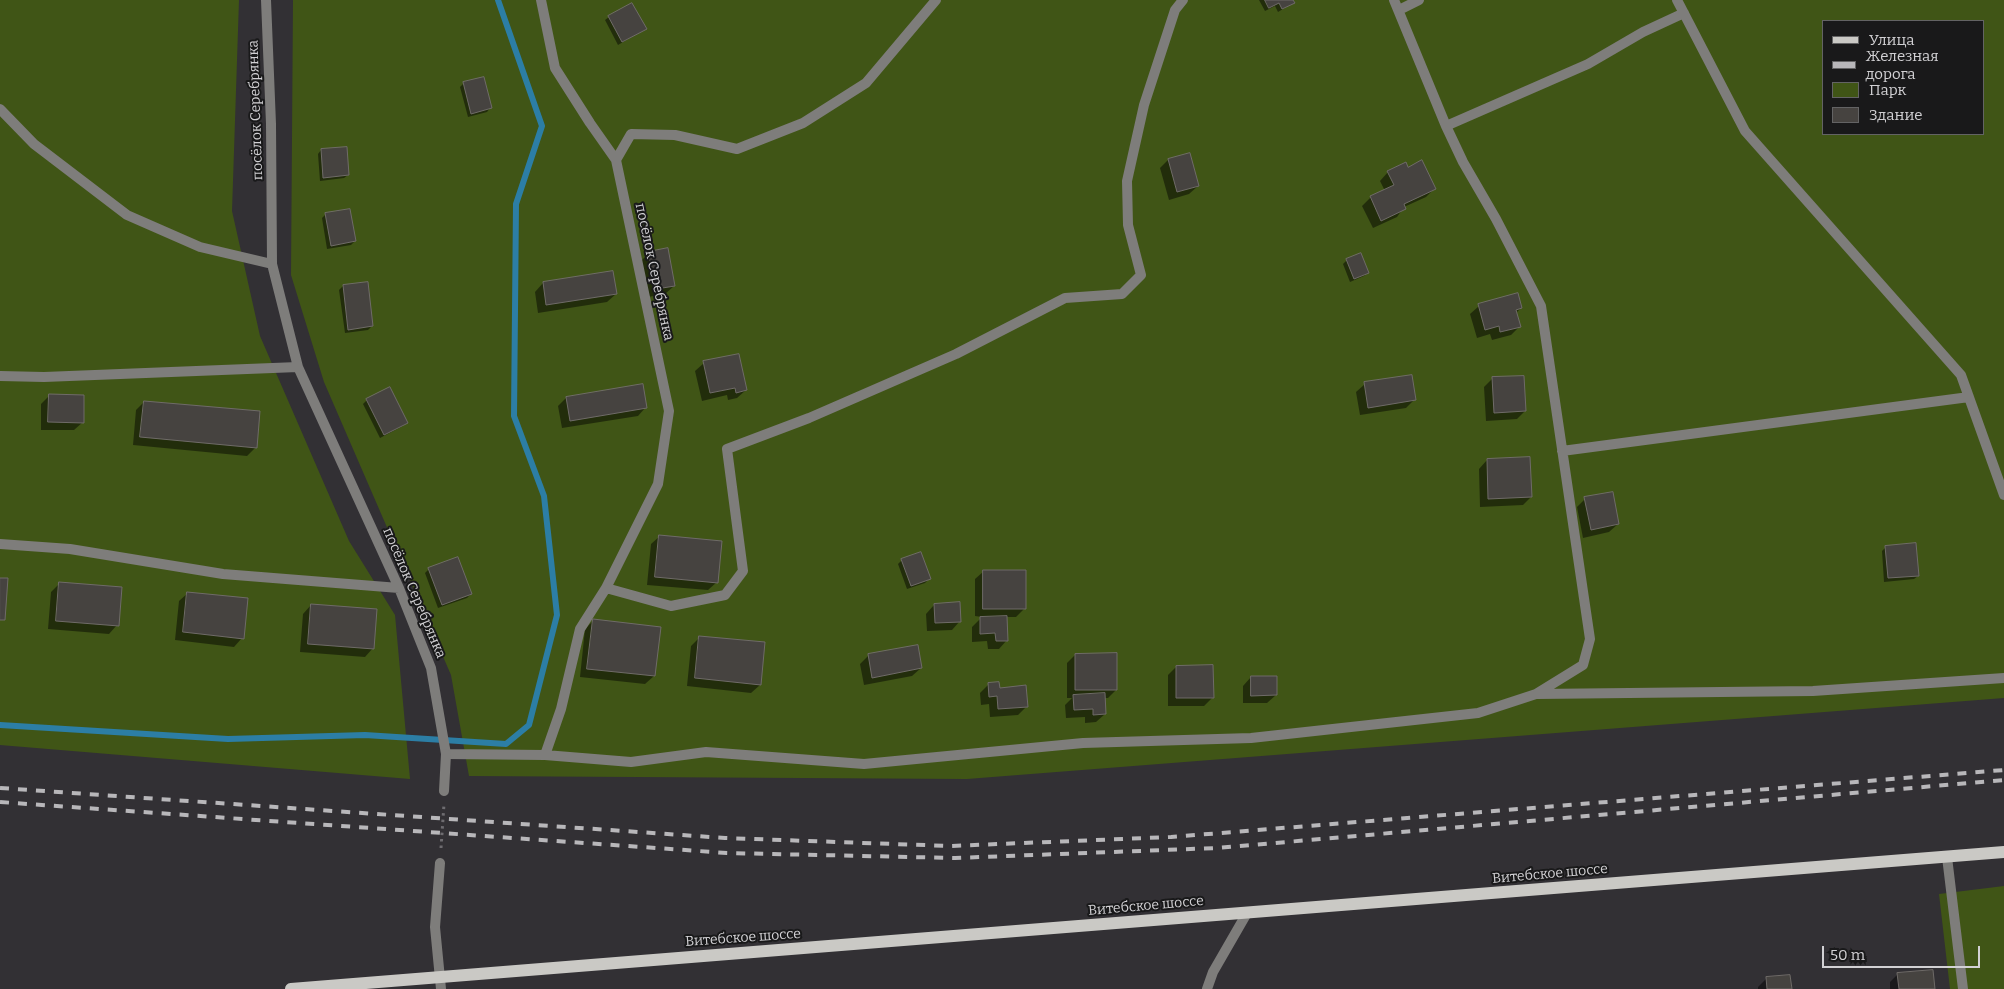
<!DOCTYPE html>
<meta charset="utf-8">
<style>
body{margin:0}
#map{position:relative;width:2004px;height:989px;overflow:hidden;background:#323034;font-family:Bitter,serif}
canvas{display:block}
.legend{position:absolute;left:1822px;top:20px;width:162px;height:115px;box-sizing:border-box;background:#19191a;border:1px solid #636364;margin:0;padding:6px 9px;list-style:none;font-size:15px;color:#d2d1d4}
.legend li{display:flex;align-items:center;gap:10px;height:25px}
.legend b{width:25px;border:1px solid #636364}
.scale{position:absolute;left:1822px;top:946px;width:158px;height:22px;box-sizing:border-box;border:2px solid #d2d1d4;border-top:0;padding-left:6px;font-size:15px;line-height:18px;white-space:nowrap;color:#d2d1d4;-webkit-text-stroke:4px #19191a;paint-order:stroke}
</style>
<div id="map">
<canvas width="2004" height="989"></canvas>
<ul class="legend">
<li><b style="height:6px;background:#cac9c5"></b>Улица</li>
<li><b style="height:6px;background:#b8b7ba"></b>Железная дорога</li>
<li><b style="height:14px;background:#405516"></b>Парк</li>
<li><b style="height:14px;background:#464340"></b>Здание</li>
</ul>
<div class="scale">50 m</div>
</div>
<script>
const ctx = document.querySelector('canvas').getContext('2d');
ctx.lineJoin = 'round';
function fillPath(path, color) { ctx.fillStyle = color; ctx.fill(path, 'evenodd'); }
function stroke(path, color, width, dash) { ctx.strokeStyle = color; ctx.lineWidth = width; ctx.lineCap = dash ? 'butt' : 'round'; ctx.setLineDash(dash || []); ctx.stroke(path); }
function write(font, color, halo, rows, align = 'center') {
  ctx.font = font + ' Bitter,serif'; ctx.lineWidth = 4; ctx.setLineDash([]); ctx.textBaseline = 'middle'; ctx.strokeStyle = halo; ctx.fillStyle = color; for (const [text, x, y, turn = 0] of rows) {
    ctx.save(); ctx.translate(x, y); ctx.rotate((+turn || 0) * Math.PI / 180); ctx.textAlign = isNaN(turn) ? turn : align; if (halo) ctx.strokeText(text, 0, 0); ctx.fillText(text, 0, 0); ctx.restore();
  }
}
fillPath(new Path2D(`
 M 0,0 L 239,0 L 232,211 L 260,336 L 349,541 L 395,615 L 410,779 L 0,745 Z
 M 293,0 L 2004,0 L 2004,698 L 967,779 L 469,776 L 451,675 L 324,382 L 291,275 ZM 1823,21 L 1983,21 L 1983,134 L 1823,134 Z
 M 2004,886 L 2004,989 L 1950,989 L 1939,894 Z`), '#405516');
fillPath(new Path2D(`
 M 1259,0 L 1292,0 L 1293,3 L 1278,12 L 1275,6 L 1265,11 Z
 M 609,17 L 645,29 L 618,45 L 605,20 Z
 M 464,83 L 490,108 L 487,112 L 468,117 L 460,87 Z
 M 321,150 L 348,175 L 344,178 L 320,181 L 318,154 Z
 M 1168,160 L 1198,186 L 1189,194 L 1169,200 L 1160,168 Z
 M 1407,168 L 1434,189 L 1426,197 L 1404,207 L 1397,217 L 1373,228 L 1362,206 L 1371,197 L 1385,191 L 1380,181 L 1388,172 Z
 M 326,214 L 355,241 L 351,245 L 327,249 L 322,218 Z
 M 649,253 L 674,286 L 665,294 L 648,297 L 641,261 Z
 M 1347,260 L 1368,273 L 1364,276 L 1350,282 L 1343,264 Z
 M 612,272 L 616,294 L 607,302 L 538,313 L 535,292 L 543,283 Z
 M 366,283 L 372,326 L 368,330 L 345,333 L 339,290 L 343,286 Z
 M 1479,306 L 1521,308 L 1516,313 L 1520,326 L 1511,335 L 1492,340 L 1490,334 L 1477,338 L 1470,314 Z
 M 704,363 L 746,390 L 737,398 L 728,400 L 727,395 L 702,401 L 695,371 Z
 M 1492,379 L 1525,411 L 1517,419 L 1486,421 L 1484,387 Z
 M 1365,384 L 1414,400 L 1406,408 L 1360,415 L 1356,392 Z
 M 49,396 L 83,422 L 74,430 L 41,430 L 41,404 Z
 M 566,398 L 646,407 L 638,416 L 562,428 L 558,406 Z
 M 367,400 L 407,423 L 403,426 L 380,438 L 363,404 Z
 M 144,402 L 256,447 L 247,456 L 133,445 L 136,410 Z
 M 1487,460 L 1531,497 L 1523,505 L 1480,507 L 1479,469 Z
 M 1585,499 L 1618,524 L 1609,532 L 1583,538 L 1577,507 Z
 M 660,536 L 717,582 L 708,590 L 647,585 L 651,544 Z
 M 1886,547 L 1918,576 L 1914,579 L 1884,582 L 1882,551 Z
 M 902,560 L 929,579 L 925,583 L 907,589 L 898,564 Z
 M 429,569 L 471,594 L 467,598 L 438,608 L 425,573 Z
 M 984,571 L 1024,609 L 1016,617 L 1006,617 L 1007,640 L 999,649 L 988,649 L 987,641 L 972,642 L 972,627 L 982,617 L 975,616 L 975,579 Z
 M 60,583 L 117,625 L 109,634 L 48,629 L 51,592 Z
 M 188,593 L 242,638 L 234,647 L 175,640 L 179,601 Z
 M 311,605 L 373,648 L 365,657 L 300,652 L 303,614 Z
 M 934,605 L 960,621 L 952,630 L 927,631 L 926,614 Z
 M 593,621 L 654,676 L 645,684 L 580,677 L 585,629 Z
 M 700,637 L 760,685 L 751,693 L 687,686 L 691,646 Z
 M 869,655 L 921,668 L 912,676 L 864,685 L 860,664 Z
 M 1075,655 L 1116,690 L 1108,698 L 1104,698 L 1105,714 L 1096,722 L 1085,723 L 1085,717 L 1066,718 L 1065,705 L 1072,698 L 1067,698 L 1067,663 Z
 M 1176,667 L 1213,697 L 1204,706 L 1168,706 L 1168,675 Z
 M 1251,677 L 1276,695 L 1267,703 L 1243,703 L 1243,686 Z
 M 988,685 L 998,689 L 1027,706 L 1018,715 L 990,717 L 989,704 L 981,705 L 980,693 Z
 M 1898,974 L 1934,989 L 1890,989 L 1890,982 Z
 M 1766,979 L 1790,989 L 1758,989 L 1758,987 Z`), '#0007');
stroke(new Path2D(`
 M 0,725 L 228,739 L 365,735 L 506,744 L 529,725 L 557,615 L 544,496 L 514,416 L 516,204 L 542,126 L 498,0`), '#2c7ea5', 6);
const building = new Path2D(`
 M 1265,0 L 1293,0 L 1295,3 L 1282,9 L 1279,3 L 1269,8 Z
 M 632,3 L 647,29 L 622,42 L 608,16 Z
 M 484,77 L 492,108 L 471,114 L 463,82 Z
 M 347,147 L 349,175 L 323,178 L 321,149 Z
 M 1190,153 L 1199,186 L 1177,192 L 1168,159 Z
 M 1422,160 L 1436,189 L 1404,204 L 1406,209 L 1381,221 L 1370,196 L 1394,185 L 1387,171 L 1406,162 L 1408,167 Z
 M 350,209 L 356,241 L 331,246 L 325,213 Z
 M 668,248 L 675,286 L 656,289 L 648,252 Z
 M 1361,253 L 1369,273 L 1354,279 L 1346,259 Z
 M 613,271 L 617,294 L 546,305 L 543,282 Z
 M 368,282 L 373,326 L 348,330 L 343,285 Z
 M 1518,293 L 1522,308 L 1516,310 L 1521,327 L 1500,332 L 1499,326 L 1485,330 L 1478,304 Z
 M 739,354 L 747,390 L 736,393 L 735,388 L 710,393 L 703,361 Z
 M 1412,375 L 1416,400 L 1368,408 L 1364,382 Z
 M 1524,376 L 1526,411 L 1494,413 L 1492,377 Z
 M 643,384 L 647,408 L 570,421 L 566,397 Z
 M 390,387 L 408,423 L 384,435 L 366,399 Z
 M 49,394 L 84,395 L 84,423 L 48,422 Z
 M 144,401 L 260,411 L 257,448 L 140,437 Z
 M 1530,457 L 1532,497 L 1488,499 L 1487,459 Z
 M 1613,492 L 1619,524 L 1591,530 L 1584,497 Z
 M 659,535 L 722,541 L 718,583 L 655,577 Z
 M 1916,543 L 1919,576 L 1888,578 L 1885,546 Z
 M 921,552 L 931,579 L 911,586 L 901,559 Z
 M 458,557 L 472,594 L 442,605 L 428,568 Z
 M 983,570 L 1026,570 L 1026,609 L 983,609 Z
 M 0,578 L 8,578 L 5,620 L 0,620 Z
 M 59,582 L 122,587 L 119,626 L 56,621 Z
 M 187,592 L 248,598 L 244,639 L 183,632 Z
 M 960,602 L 961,622 L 935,623 L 934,604 Z
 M 311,604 L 377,609 L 374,649 L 308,644 Z
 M 1007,616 L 1008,641 L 996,641 L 995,633 L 980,634 L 980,617 Z
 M 593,619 L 661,627 L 655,676 L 587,669 Z
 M 699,636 L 765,642 L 761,685 L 695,678 Z
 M 918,645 L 922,668 L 872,678 L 868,654 Z
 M 1117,653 L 1117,690 L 1075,690 L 1075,654 Z
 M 1213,665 L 1214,698 L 1176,698 L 1176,666 Z
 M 1251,676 L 1277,676 L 1277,695 L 1251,696 Z
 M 999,682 L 1000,688 L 1026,685 L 1028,707 L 998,709 L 997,696 L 989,697 L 988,683 Z
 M 1105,693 L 1106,714 L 1093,715 L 1093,709 L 1074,710 L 1073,695 Z
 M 1933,970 L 1935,989 L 1899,989 L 1897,973 Z
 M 1790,975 L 1792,989 L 1767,989 L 1766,977 Z`);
fillPath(building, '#464340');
stroke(building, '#6f6b68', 1);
stroke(new Path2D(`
 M 441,848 L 444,804`), '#6e6c70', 3, [2.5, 4]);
stroke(new Path2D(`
 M 266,0 L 271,124 L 272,264 L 298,367 L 399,588 L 431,668 L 446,754 L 545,755 L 631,762 L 706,752 L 864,764 L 1083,743 L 1251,738 L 1478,713 L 1536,694 L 1583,665 L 1590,639 L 1541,306 L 1496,219 L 1463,162 L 1446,126 L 1394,0
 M 541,0 L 555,68 L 590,123 L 616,160
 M 1677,0 L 1745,131 L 1961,375 L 2004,495
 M 1399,10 L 1419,0
 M 0,109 L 34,144 L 127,215 L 200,247 L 272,264
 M 1446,126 L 1588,64 L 1643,32 L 1684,13
 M 0,376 L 44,377 L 298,367
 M 1562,451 L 1969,397
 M 0,544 L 70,549 L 223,574 L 399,588
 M 606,588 L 671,606 L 725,595 L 743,571 L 727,449 L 809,418 L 956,354 L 1065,298 L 1122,294 L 1141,275 L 1128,225 L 1127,181 L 1144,105 L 1175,10 L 1183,0
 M 1537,694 L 1813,691 L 2004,678
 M 545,755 L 561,709 L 580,629 L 606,588 L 658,484 L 669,411 L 616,160 L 631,134 L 675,135 L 737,149 L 803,123 L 866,83 L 936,0
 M 1947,857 L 1963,989
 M 440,863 L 435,927 L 441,989
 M 1207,989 L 1213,972 L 1247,913`), '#7e7d7b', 10);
stroke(new Path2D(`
 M 444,791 L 446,754`), '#7e7d7b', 10);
stroke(new Path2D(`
 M 291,989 L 2004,852`), '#cac9c5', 12);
stroke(new Path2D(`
 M 0,788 L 725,838 L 950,846 L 1171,837 L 2004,770
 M 0,802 L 727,853 L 955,858 L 1217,848 L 2004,780`), '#b8b7ba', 4, [9, 9]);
write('14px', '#d2d1d4', '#19191a', [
 ["посёлок Серебрянка",256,110,-92],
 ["посёлок Серебрянка",654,272,78],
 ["посёлок Серебрянка",414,593,67],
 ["Витебское шоссе",1550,874,-5],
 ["Витебское шоссе",1146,906,-5],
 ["Витебское шоссе",743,938,-4]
]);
</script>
